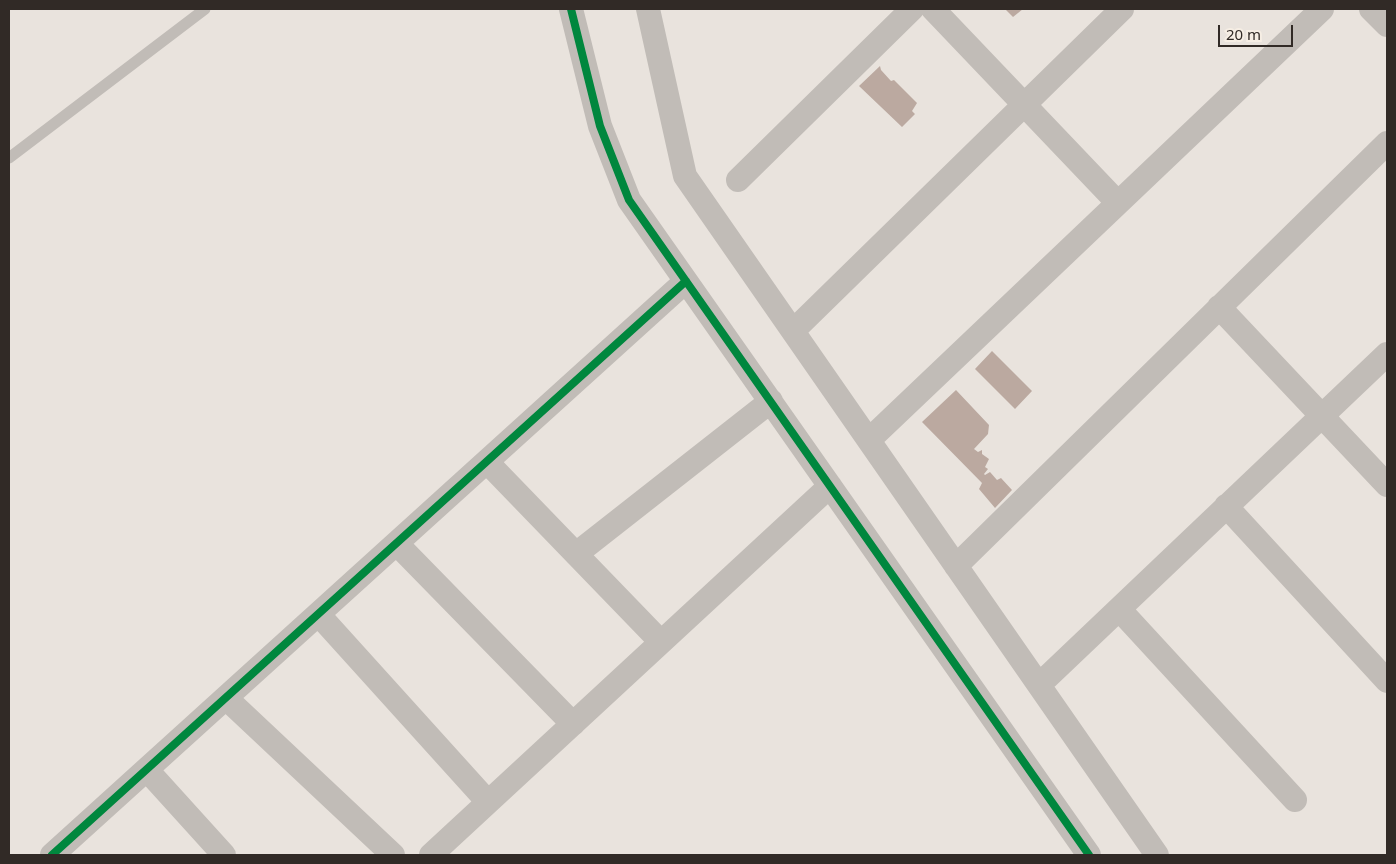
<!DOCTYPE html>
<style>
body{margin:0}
#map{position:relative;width:1396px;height:864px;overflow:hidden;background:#e9e3dd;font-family:"Noto Sans",sans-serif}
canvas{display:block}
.frame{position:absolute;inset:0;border:10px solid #312a26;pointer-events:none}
.scale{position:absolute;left:1218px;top:25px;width:75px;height:22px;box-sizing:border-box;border:2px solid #312a26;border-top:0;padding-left:6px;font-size:15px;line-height:18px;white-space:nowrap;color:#312a26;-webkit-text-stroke:4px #f6eee4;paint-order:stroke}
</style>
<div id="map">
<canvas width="1396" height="864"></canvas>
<div class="frame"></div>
<div class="scale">20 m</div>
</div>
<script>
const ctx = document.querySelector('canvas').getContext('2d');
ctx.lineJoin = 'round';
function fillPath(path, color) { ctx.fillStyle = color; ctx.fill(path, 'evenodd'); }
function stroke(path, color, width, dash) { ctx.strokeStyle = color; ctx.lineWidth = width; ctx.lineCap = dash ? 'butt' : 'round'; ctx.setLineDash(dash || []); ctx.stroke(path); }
fillPath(new Path2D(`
 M 1005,9 L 1023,9 L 1013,17 Z
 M 880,66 L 881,70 L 891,81 L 894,80 L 917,103 L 912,111 L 915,114 L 902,127 L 859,86 Z
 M 992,351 L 1032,391 L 1015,409 L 975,369 Z
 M 956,390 L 989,425 L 988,434 L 974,449 L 978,452 L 982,450 L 982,454 L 989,459 L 985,467 L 988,469 L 984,474 L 985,475 L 990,472 L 997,480 L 1001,478 L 1012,490 L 995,508 L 979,489 L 982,483 L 922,422 Z`), '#bba9a0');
stroke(new Path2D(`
 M 9,158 L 205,9`), '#c1bcb7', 11);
stroke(new Path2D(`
 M 571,9 L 600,126 L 629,200 L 1089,855
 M 648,9 L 685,176 L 1157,855
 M 933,9 L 1118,203
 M 1371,9 L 1387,25
 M 738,180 L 912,9
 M 1219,307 L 1387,485
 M 793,331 L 1122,9
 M 869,440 L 1322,9
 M 487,462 L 661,642
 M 1226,506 L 1387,681
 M 397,544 L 573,724
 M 576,554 L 771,401
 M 956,566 L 1387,143
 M 1119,609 L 1295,800
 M 319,615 L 488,802
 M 1039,685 L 1387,354
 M 227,699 L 393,855
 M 147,770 L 224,855
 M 52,855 L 686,281
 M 431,855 L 830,486`), '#c1bcb7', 24);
stroke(new Path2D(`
 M 571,9 L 600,126 L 629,200 L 1089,855
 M 52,855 L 686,281`), '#00873e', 8);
</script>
